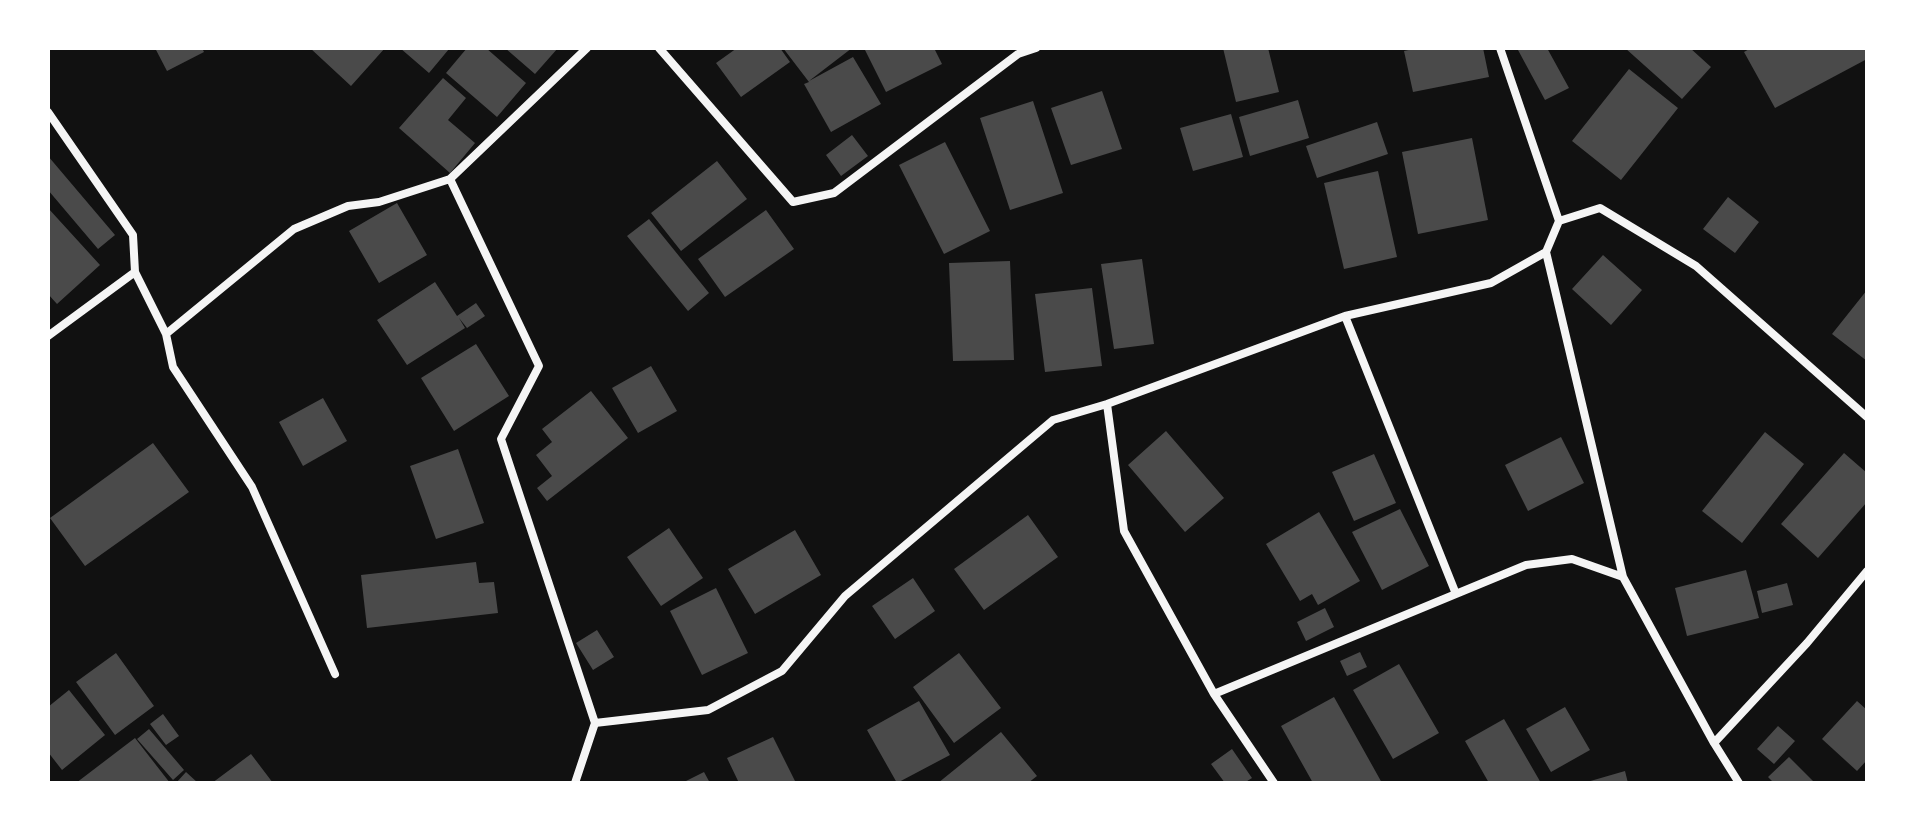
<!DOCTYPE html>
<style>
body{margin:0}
#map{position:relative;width:1915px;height:831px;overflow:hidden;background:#111;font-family:"Zilla Slab",serif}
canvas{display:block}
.frame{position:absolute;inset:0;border:50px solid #fff;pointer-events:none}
</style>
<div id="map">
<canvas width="1915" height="831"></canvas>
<div class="frame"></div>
</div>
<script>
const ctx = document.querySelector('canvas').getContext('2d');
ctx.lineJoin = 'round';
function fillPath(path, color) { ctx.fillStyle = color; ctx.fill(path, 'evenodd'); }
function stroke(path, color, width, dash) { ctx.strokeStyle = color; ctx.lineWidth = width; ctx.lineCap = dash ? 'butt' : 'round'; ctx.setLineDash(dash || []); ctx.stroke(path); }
fillPath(new Path2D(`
 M 155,48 L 202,48 L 204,52 L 167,71 Z
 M 310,48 L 385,48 L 351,86 Z
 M 400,48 L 447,48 L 449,49 L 429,73 Z
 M 467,48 L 486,48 L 526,83 L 497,117 L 446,73 Z
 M 505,48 L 558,48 L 535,74 Z
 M 737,48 L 780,48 L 790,62 L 741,97 L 716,63 Z
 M 783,48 L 852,48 L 809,81 L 853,57 L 881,104 L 831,132 L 804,84 L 809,82 Z
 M 864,48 L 934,48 L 942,64 L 886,92 Z
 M 1223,48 L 1268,48 L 1279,92 L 1236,102 Z
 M 1418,48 L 1483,48 L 1489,77 L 1413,92 L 1404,51 Z
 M 1521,48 L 1547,48 L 1569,88 L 1545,100 L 1518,50 Z
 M 1625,48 L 1690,48 L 1711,67 L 1682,99 Z
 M 1751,48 L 1867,48 L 1867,59 L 1775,108 L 1744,52 Z
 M 1629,69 L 1678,108 L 1621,180 L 1572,141 Z
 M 443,78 L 466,98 L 448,120 L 475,143 L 450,173 L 399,128 Z
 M 1102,91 L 1122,149 L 1071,165 L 1051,108 Z
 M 1298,100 L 1309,138 L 1250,156 L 1239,117 Z
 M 1033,101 L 1063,193 L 1010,210 L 980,118 Z
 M 1231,114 L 1243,157 L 1193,171 L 1180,128 Z
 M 1377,122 L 1388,154 L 1317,178 L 1306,146 Z
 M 852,135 L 868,156 L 841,176 L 826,155 Z
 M 1472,138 L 1488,220 L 1418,234 L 1402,152 Z
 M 945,142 L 990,231 L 944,254 L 899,165 Z
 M 48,156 L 115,235 L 98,249 L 48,190 Z
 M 717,161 L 747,199 L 681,251 L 651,213 Z
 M 1378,171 L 1397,257 L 1344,269 L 1324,183 Z
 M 1728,197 L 1759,222 L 1735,253 L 1703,229 Z
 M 397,203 L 427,255 L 379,283 L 349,231 Z
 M 48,208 L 100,265 L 57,304 L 48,294 Z
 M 766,210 L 794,249 L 725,297 L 698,259 Z
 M 649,219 L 709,293 L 688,311 L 627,236 Z
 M 1603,255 L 1642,290 L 1611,325 L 1572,289 Z
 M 1142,259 L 1154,344 L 1114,349 L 1101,264 Z
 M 1010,261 L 1014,360 L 953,361 L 949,263 Z
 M 435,282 L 457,316 L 476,303 L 485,316 L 467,328 L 459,318 L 465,328 L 407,365 L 377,320 Z
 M 1092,288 L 1102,366 L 1045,372 L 1035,294 Z
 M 1867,290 L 1867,361 L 1832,334 Z
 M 476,344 L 509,396 L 454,431 L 421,378 Z
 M 651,366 L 677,411 L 638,433 L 612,388 Z
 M 591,391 L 628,438 L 547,501 L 537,488 L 552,476 L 536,455 L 552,442 L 542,429 Z
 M 323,398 L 347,441 L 303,466 L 279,422 Z
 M 1166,431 L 1224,498 L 1185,532 L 1128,465 Z
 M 1765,432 L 1804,464 L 1742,543 L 1702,511 Z
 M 1561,437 L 1584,483 L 1528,511 L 1505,465 Z
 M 153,443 L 189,492 L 85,566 L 50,518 Z
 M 458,449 L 484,523 L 436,539 L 410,466 Z
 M 1844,453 L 1867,473 L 1867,502 L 1818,558 L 1781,524 Z
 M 1374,454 L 1396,503 L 1354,521 L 1332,472 Z
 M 1400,509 L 1429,566 L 1382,590 L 1352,532 Z
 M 1319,512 L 1360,581 L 1318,605 L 1312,594 L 1300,601 L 1266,544 Z
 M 1028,515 L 1058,557 L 984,610 L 954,569 Z
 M 669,528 L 703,578 L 661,606 L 627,557 Z
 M 795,530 L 821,575 L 755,614 L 728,569 Z
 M 476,562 L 479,583 L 494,582 L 498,613 L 367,628 L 361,575 Z
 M 1746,570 L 1759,618 L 1687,636 L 1675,588 Z
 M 913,578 L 935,611 L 895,639 L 872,606 Z
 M 1787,583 L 1793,605 L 1762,613 L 1757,591 Z
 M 716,588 L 748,653 L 702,675 L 670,611 Z
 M 1325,608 L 1334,627 L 1306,641 L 1297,622 Z
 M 597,630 L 614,657 L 593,670 L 576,643 Z
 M 1360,652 L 1367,667 L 1347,676 L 1340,661 Z
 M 116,653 L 154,706 L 115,735 L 76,682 Z
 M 959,653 L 1001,708 L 954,743 L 913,687 Z
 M 1399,664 L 1439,733 L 1393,759 L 1353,690 Z
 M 69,690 L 105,735 L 62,770 L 48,752 L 48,707 Z
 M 1334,697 L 1382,783 L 1313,783 L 1281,726 Z
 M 919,701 L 950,755 L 897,783 L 867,730 Z
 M 1857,701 L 1867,710 L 1867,760 L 1857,771 L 1822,739 Z
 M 1565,707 L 1590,750 L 1551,772 L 1526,729 Z
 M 163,714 L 179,736 L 166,745 L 150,724 Z
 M 1504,719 L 1541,783 L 1489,783 L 1465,741 Z
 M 1778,726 L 1795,741 L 1774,764 L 1757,749 Z
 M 149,729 L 184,770 L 173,780 L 137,739 Z
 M 1001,732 L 1037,776 L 1028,783 L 938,783 Z
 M 773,737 L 796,783 L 739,783 L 727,758 Z
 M 135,738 L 170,783 L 76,783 Z
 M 1232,749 L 1252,778 L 1244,783 L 1225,783 L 1211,764 Z
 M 251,754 L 273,783 L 212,783 Z
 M 1789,757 L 1815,783 L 1774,783 L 1768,777 Z
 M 1625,771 L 1628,783 L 1587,783 L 1587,782 Z
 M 186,772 L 198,783 L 176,783 Z
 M 704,772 L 710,783 L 682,783 Z`), '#4a4a4a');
stroke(new Path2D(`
 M 659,48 L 793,202 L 834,193 L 1018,54 L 1036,48
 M 1500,48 L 1559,221 L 1546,252 L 1623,577 L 1714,743 L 1739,783
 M 48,112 L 133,235 L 135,272 L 166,334 L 173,367 L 252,487 L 335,674
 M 450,179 L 539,366 L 501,439 L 595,723 L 708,710 L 782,671 L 845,596 L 1053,420 L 1107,404 L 1345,316 L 1491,283 L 1546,252
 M 1559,221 L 1600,208 L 1696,266 L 1867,417
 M 1345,316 L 1456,594
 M 166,334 L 294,229 L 348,206 L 379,202 L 450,179 L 587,48
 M 48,336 L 135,272
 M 1107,404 L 1124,531 L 1214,694 L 1274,783
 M 1214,694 L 1526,565 L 1572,559 L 1623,577
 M 1714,743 L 1807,643 L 1867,571
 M 575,783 L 595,723`), '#f5f5f5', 8);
</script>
